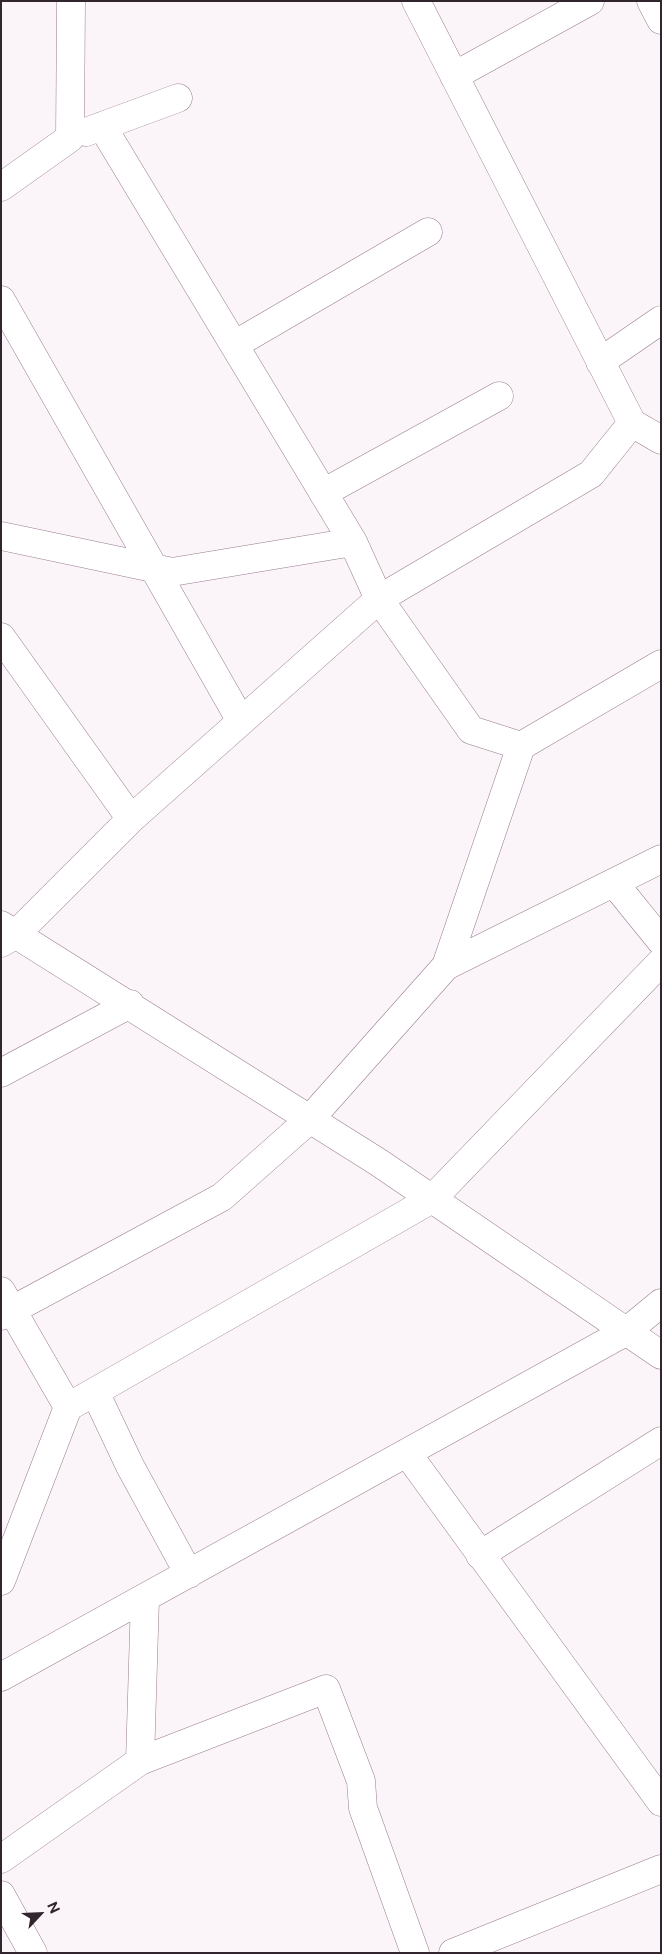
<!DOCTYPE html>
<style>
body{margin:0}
#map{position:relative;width:662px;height:1954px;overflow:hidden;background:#fbf4f8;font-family:"Public Sans",sans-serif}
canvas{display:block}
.frame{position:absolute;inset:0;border:2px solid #31252e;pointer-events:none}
.north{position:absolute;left:15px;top:1889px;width:50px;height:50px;-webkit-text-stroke:4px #fbf4f8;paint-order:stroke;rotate:65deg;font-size:14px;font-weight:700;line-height:20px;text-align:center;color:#31252e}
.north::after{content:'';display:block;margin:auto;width:18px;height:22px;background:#31252e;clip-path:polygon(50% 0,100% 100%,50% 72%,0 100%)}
</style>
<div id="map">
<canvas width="662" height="1954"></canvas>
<div class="frame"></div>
<div class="north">N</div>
</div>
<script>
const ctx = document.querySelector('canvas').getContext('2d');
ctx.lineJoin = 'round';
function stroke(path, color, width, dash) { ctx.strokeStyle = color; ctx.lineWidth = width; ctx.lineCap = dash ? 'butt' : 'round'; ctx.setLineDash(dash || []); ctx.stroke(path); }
const minor = new Path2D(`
 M 416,1 L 632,423 L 591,474 L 379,599 L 471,730 L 521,746
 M 651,1 L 661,20
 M 454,76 L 590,1
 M 102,126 L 353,542
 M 86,132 L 178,98
 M 1,187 L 70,138 L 71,1
 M 1,300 L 241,721
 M 234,345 L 428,232
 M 600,362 L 661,320
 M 632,423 L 661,440
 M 323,493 L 499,396
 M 1,536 L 172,572 L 353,542 L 379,599 L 131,819 L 15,935 L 1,943
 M 1,637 L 131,819
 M 614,883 L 661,941
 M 1,925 L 378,1162 L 661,1355
 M 446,966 L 521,746 L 661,664
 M 1,1073 L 130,1004
 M 1,1291 L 68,1407 L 1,1581
 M 1,1316 L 222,1197 L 310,1119 L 446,966 L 661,859
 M 95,1392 L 130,1466 L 189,1574
 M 68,1407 L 432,1199 L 661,962
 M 407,1453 L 661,1802
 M 480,1555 L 661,1441
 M 1,1677 L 627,1331 L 661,1303
 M 140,1761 L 326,1689 L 361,1781 L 363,1808 L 415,1953
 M 1,1859 L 140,1761 L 145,1598
 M 1,1895 L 33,1953
 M 453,1953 L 661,1869`);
stroke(minor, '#997d90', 29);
stroke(minor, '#fff', 28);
</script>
